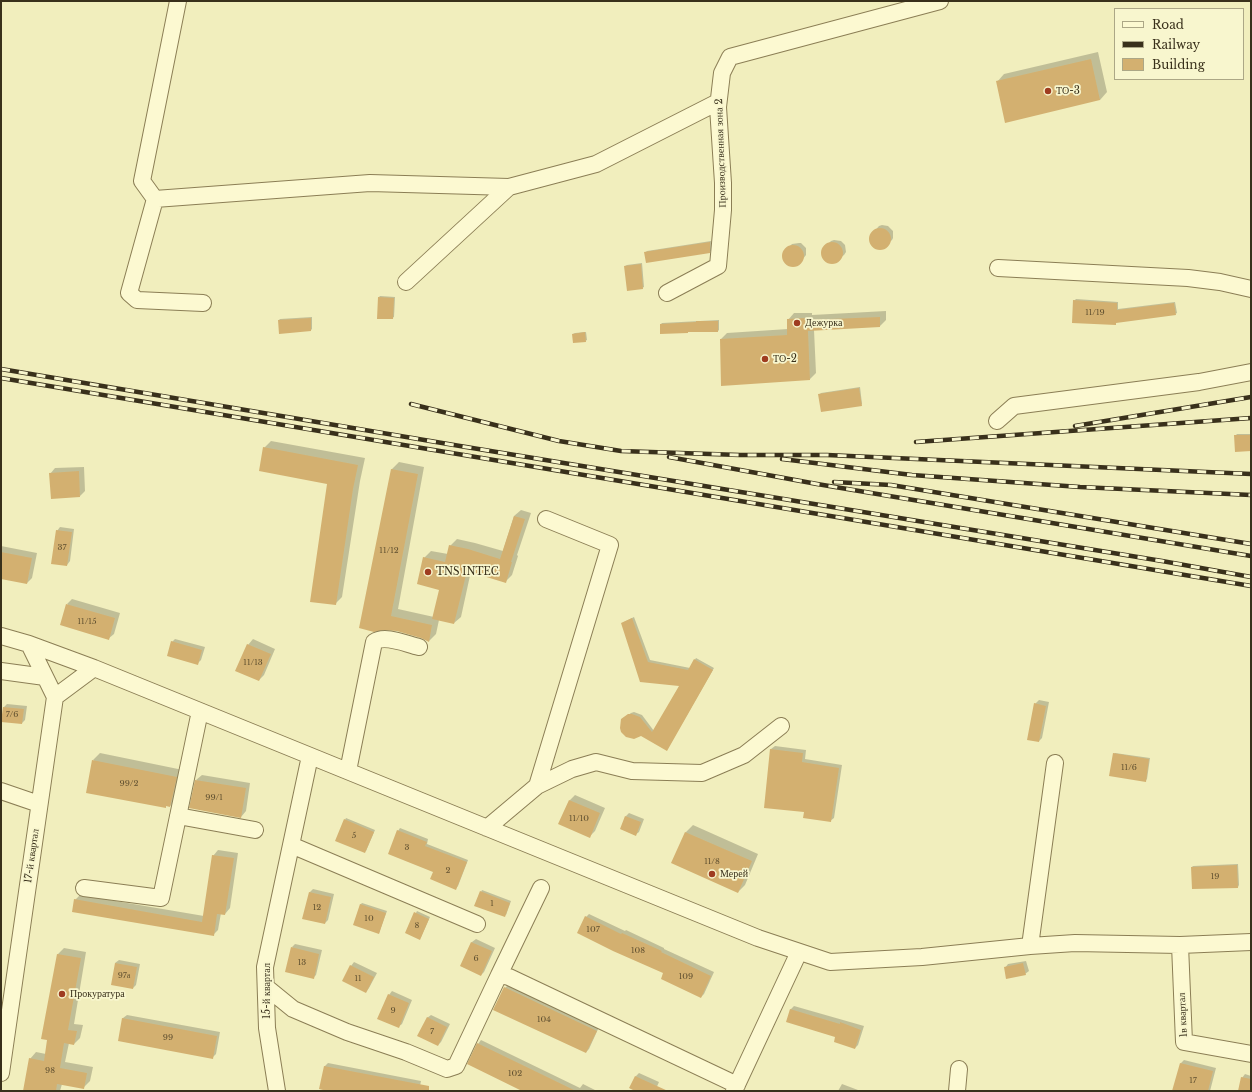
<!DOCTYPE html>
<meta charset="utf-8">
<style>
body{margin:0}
#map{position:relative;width:1252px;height:1092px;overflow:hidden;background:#f1eebd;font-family:"Libre Baskerville",serif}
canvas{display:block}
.frame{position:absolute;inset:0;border:2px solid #39301b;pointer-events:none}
.legend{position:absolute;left:1114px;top:8px;width:130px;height:72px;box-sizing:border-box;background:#f8f6ce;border:1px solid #aca786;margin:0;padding:5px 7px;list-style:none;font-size:12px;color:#39301b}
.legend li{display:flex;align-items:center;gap:8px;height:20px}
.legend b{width:20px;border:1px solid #aca786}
</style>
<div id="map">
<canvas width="1252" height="1092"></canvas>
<div class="frame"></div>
<ul class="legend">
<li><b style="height:5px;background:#fcf9d1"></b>Road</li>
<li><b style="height:5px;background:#39301b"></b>Railway</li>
<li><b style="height:11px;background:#d3b070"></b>Building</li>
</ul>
</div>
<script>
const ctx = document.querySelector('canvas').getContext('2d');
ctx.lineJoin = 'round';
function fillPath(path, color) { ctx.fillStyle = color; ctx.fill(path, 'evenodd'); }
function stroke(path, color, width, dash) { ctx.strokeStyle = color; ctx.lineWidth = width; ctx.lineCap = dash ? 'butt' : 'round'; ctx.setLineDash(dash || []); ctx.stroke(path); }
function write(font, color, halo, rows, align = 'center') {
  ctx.font = font + ' "Libre Baskerville",serif'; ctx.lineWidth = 3.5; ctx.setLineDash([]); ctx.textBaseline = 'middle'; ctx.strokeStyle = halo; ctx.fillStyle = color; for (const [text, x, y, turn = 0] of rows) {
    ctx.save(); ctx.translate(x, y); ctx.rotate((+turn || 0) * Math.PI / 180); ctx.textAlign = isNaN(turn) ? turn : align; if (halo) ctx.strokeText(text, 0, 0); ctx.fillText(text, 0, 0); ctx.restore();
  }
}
fillPath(new Path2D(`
 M 1098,52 L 1107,92 L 1100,100 L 997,82 L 1004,74 Z
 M 882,225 L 888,226 L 893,231 L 893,238 L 892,240 L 883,248 L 877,248 L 874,247 L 871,241 L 871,235 L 879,226 Z
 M 834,240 L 841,241 L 845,245 L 846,252 L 844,255 L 835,262 L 829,263 L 824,258 L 823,249 L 831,241 Z
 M 711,241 L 711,251 L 709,252 L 645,253 L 647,251 Z
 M 799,243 L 801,243 L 806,248 L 806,255 L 799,264 L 796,265 L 790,265 L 787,264 L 784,258 L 784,252 L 792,244 Z
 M 642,263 L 644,287 L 642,288 L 625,266 L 627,265 Z
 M 380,296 L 395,297 L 394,317 L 392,318 L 379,297 Z
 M 1076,299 L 1118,302 L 1118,309 L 1175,302 L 1177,313 L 1175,314 L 1117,322 L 1115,324 L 1074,301 Z
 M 886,311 L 886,320 L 880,326 L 814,330 L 816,373 L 810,379 L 721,339 L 727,333 L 788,329 L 788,320 L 794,313 L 812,313 L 812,315 Z
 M 312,317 L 312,329 L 311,330 L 279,320 L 280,319 Z
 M 719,320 L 719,330 L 718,331 L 661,333 L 661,324 L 662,323 Z
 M 586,332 L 587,340 L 585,341 L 573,334 L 575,333 Z
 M 860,387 L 862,404 L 861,405 L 820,394 L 821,393 Z
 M 1237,434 L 1251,434 L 1251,450 L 1235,436 Z
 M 271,441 L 365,458 L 360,481 L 342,597 L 335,604 L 328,483 L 264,448 Z
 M 399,462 L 424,467 L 398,609 L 434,617 L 440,589 L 424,558 L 431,551 L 448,554 L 450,546 L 457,539 L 475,543 L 503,551 L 514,516 L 521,510 L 531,513 L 517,555 L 518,556 L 512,575 L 505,582 L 471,571 L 461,617 L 454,623 L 439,620 L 436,634 L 429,641 L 422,637 L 398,630 L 384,628 L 392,469 Z
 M 84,467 L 85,491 L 80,496 L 50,474 L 55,468 Z
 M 60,527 L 74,529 L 70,561 L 67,565 L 57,531 Z
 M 1,546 L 37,553 L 32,578 L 27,583 L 1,578 Z
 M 72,599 L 120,613 L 114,634 L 108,639 L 67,604 Z
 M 634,617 L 650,660 L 690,668 L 696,658 L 714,668 L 668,748 L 641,735 L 624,718 L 631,713 L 634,712 L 642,715 L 654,731 L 680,685 L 641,681 L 624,622 Z
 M 175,639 L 205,647 L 201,660 L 197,664 L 172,642 Z
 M 253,639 L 275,649 L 264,675 L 259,680 L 248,645 Z
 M 1039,700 L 1049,702 L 1042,738 L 1039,741 L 1035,704 Z
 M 7,704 L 27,706 L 25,720 L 22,723 L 4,707 Z
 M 775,746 L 806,750 L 805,759 L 842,765 L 834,818 L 830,821 L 805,811 L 765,807 L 771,749 Z
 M 100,753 L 183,770 L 177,799 L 170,806 L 167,805 L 165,807 L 93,760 Z
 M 1115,753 L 1150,758 L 1147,779 L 1146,780 L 1114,754 Z
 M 202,775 L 250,783 L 246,811 L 241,817 L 196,780 Z
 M 575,795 L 605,808 L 595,831 L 590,836 L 560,824 L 570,800 Z
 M 629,813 L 644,819 L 639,832 L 635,835 L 621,829 L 626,816 Z
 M 346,818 L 375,830 L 366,851 L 345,820 Z
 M 693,825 L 758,854 L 745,885 L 738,892 L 673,863 L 686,832 Z
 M 400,828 L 428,839 L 427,844 L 468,860 L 458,886 L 455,889 L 398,831 Z
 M 218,850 L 238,853 L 230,908 L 225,914 L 221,913 L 218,930 L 213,935 L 75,900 L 80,895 L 204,916 L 213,856 Z
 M 1238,864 L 1239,885 L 1238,887 L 1192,867 L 1193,866 Z
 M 313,889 L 334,894 L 328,920 L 325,923 L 309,893 Z
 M 482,890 L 511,901 L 506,915 L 481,892 Z
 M 362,903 L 387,911 L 379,933 L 360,905 Z
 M 417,911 L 430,917 L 421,937 L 406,932 Z
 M 589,914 L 625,931 L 626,930 L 664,948 L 664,949 L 714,972 L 704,994 L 701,997 L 665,973 L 586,917 Z
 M 476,939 L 495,948 L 484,972 L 481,975 L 461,966 L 472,942 Z
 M 295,944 L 322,950 L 316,975 L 313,978 L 292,947 Z
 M 64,948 L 86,952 L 74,1024 L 83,1025 L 80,1038 L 74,1044 L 69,1043 L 65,1062 L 93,1067 L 90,1081 L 84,1087 L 62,1084 L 60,1091 L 24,1091 L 30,1059 L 36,1052 L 46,1054 L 58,954 Z
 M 119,960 L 140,964 L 136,985 L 133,988 L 115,963 Z
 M 1026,961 L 1029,971 L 1025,974 L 1005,968 L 1008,964 Z
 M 354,962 L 377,973 L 369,988 L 366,992 L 351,966 Z
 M 508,985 L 599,1027 L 589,1049 L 586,1052 L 505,988 Z
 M 392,991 L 412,1000 L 402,1024 L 398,1027 L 389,995 Z
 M 794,1006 L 864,1026 L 858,1045 L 855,1048 L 837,1036 L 787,1021 L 791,1009 Z
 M 127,1015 L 220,1032 L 216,1054 L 212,1058 L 119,1040 L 123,1018 Z
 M 431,1015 L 450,1024 L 441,1042 L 438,1045 L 427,1018 Z
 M 481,1040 L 580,1088 L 583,1084 L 597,1091 L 524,1091 L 469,1064 L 478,1044 Z
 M 1184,1060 L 1216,1068 L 1210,1091 L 1173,1091 L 1181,1063 Z
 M 328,1063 L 421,1081 L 419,1091 L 333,1091 L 324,1067 Z
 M 639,1073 L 659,1082 L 655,1091 L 637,1091 L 630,1088 L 636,1076 Z
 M 1245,1074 L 1251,1076 L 1251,1091 L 1239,1091 L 1242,1078 Z
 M 842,1084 L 858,1090 L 858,1091 L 838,1091 Z`), '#0003');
fillPath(new Path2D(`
 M 1091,59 L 1100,100 L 1005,123 L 996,81 Z
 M869 239a11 11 0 1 1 22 0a11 11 0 1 1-22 0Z
 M 710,242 L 710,253 L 646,263 L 644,252 Z
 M821 253a11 11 0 1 1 22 0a11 11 0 1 1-22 0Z
 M782 256a11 11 0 1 1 22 0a11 11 0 1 1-22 0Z
 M 641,264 L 643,289 L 627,291 L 624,266 Z
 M 378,297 L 394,298 L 393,319 L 377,319 Z
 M 1073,300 L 1117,303 L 1117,310 L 1174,303 L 1176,315 L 1116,323 L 1116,325 L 1072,323 Z
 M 880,317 L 880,327 L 808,331 L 810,380 L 721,386 L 720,339 L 787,335 L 787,319 L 806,318 L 806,320 Z
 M 311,318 L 311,331 L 279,334 L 278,320 Z
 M 696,321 L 718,321 L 718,332 L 688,332 L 688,333 L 660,334 L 660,324 L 696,322 Z
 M 585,332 L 586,342 L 573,343 L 572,334 Z
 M 859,388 L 862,406 L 821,412 L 818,394 Z
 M 1234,435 L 1251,435 L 1251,451 L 1235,452 Z
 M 263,447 L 358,465 L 353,489 L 336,605 L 310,602 L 327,484 L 259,471 Z
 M 391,469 L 418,474 L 391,616 L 432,625 L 429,642 L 421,638 L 397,631 L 384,630 L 374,632 L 359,628 Z
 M 79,471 L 80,497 L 51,499 L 49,473 Z
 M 514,516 L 525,519 L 511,562 L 512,562 L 506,583 L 467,571 L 454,624 L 432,619 L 439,590 L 417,584 L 423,557 L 445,562 L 449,545 L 468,549 L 500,559 Z
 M 56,530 L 72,532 L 67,566 L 51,564 Z
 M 1,552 L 32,558 L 27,584 L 1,579 Z
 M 66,604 L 115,618 L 109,640 L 60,625 Z
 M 632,618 L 648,662 L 688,670 L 694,659 L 713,670 L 667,751 L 641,736 L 634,739 L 626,737 L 621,732 L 620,728 L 621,719 L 628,714 L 632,714 L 640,717 L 652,732 L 679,686 L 640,682 L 621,623 Z
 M 171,641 L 202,650 L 198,665 L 167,656 Z
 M 247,644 L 271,654 L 259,681 L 235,671 Z
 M 1034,703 L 1046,706 L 1039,742 L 1027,740 Z
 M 3,707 L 24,709 L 22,724 L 1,722 Z
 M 770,749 L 803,753 L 802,762 L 839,768 L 831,822 L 803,818 L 804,812 L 764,808 Z
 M 1113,753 L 1149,759 L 1146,782 L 1109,776 Z
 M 92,760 L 177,777 L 170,807 L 166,806 L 166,808 L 86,793 Z
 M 195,780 L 246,788 L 241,818 L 189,808 Z
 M 569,800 L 600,813 L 590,838 L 558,824 Z
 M 625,816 L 641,822 L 636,836 L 620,829 Z
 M 344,819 L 374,832 L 365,853 L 335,841 Z
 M 397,830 L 427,842 L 425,846 L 467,862 L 456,890 L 430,879 L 433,872 L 388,854 Z
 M 685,832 L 752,861 L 738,893 L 671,863 Z
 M 212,855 L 234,858 L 225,915 L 217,914 L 214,936 L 72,912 L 74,899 L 202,922 Z
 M 1237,865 L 1238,888 L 1192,889 L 1191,867 Z
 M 480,891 L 510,903 L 505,917 L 474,906 Z
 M 309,892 L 331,897 L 325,924 L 302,919 Z
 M 360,904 L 386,913 L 379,934 L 353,925 Z
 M 414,912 L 429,919 L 420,940 L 405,933 Z
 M 585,916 L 621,934 L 622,933 L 662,951 L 661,952 L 711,976 L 701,998 L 661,979 L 663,973 L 613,951 L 577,933 Z
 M 471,942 L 492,951 L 481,976 L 460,966 Z
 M 291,947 L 319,954 L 314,979 L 285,972 Z
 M 57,954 L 81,958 L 68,1030 L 77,1031 L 74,1045 L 64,1043 L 60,1068 L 87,1073 L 84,1089 L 57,1084 L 56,1091 L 23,1091 L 29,1058 L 44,1061 L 47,1040 L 41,1039 Z
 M 115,963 L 137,967 L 133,989 L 111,985 Z
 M 1023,963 L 1026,975 L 1006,979 L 1004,967 Z
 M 350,965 L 374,977 L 366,993 L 342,981 Z
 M 504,987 L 597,1031 L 586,1053 L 493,1010 Z
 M 388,994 L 409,1003 L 399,1028 L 377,1019 Z
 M 790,1009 L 840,1024 L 840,1022 L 861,1030 L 855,1049 L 834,1042 L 835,1037 L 786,1022 Z
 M 427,1017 L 447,1027 L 438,1046 L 417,1036 Z
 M 122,1018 L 217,1036 L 213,1059 L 118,1041 Z
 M 477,1043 L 576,1091 L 522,1091 L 467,1064 Z
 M 1180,1063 L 1213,1071 L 1208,1091 L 1172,1091 Z
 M 324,1066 L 429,1086 L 429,1091 L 327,1091 L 319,1089 Z
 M 635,1076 L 668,1091 L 635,1091 L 629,1088 Z
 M 1241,1077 L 1251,1079 L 1251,1091 L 1238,1091 Z`), '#d3b070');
const minor = new Path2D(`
 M 178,1 L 142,181 L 155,199 L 370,183 L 509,187
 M 155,199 L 129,293 L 137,300 L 203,303
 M 998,268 L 1188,278 L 1220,282 L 1251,289
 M 406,282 L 509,187 L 596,164 L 718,102
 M 667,293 L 718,266 L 723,210 L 723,183 L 718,107 L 722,73 L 730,57 L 940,1
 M 997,421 L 1014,406 L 1199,382 L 1251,372
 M 1,636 L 29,644 L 94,668 L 758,938 L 830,962 L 922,957 L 1030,946 L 1075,943 L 1180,945 L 1251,942
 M 1,671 L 45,677
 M 55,697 L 94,668
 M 348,771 L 374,642 C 385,634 406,644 419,647
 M 537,786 L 572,769 L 596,762 L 632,771 L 702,773 L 744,755 L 781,726
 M 1,791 L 39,804
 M 178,816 L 255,830
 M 487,828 L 537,786 L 610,545 L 546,519
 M 291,845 L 477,924
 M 84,888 L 161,898 L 200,711
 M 1180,945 L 1184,1042 L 1251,1054
 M 1030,946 L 1055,763
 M 499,975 L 541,888
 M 266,987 L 293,1009 L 347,1032 L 406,1052 L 447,1069 L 456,1066 L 499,975 L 509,977 L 737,1085
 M 1,1073 L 55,697 L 29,644
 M 277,1091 L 267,1028 L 265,967 L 310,756
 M 734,1091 L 799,952
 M 957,1091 L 959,1069`);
stroke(minor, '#8b7e55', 18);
stroke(minor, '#fcf9d1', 16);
const rail = new Path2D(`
 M 1,369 L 460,446 L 1162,561 L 1251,577
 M 1,378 L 1251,586
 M 411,404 L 559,441 L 621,451 L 740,455 L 827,455 L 1251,474
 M 1075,426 L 1251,397
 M 916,442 L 1251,418
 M 669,457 L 817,484 L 1251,556
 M 782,459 L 912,475 L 1080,487 L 1251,495
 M 834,482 L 891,485 L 1251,544`);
stroke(rail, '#39301b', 4.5);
stroke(rail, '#f8f6ce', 3, [9]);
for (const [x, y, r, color] of [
 [1048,91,4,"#9f3c20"],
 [797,323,4,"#9f3c20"],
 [765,359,4,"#9f3c20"],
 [428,572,4,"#9f3c20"],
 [712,874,4,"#9f3c20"],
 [62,994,4,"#9f3c20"]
]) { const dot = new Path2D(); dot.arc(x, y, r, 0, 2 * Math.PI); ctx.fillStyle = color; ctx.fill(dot); stroke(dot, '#f8f6ce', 1.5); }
write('8px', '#605030', null, [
 ["11/19",1095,313],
 ["37",62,548],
 ["11/12",389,551],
 ["11/15",87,622],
 ["11/13",253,663],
 ["7/6",12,715],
 ["11/6",1129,768],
 ["99/2",129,784],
 ["99/1",214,798],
 ["11/10",579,819],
 ["5",354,836],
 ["3",407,848],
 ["11/8",712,862],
 ["2",448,871],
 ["19",1215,877],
 ["1",492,904],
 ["12",317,908],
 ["10",369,919],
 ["8",417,926],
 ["107",593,930],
 ["108",638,951],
 ["6",476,959],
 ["13",302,963],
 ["97а",124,976],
 ["109",686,977],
 ["11",358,979],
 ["9",393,1011],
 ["104",544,1020],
 ["7",432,1032],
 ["99",168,1038],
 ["98",50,1071],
 ["102",515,1074],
 ["17",1193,1081]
]);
write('10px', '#39301b', '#f8f6ce', [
 ["ТО-3",1056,91],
 ["Дежурка",805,323],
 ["ТО-2",773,359],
 ["TNS INTEC",436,572],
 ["Мерей",720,874],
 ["Прокуратура",70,994]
], 'left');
write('10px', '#39301b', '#f8f6ce', [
 ["Производственная зона 2",721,153,-92],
 ["17-й квартал",32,856,-82],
 ["15-й квартал",267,991,-90],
 ["1в квартал",1183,1015,-93]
]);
</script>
